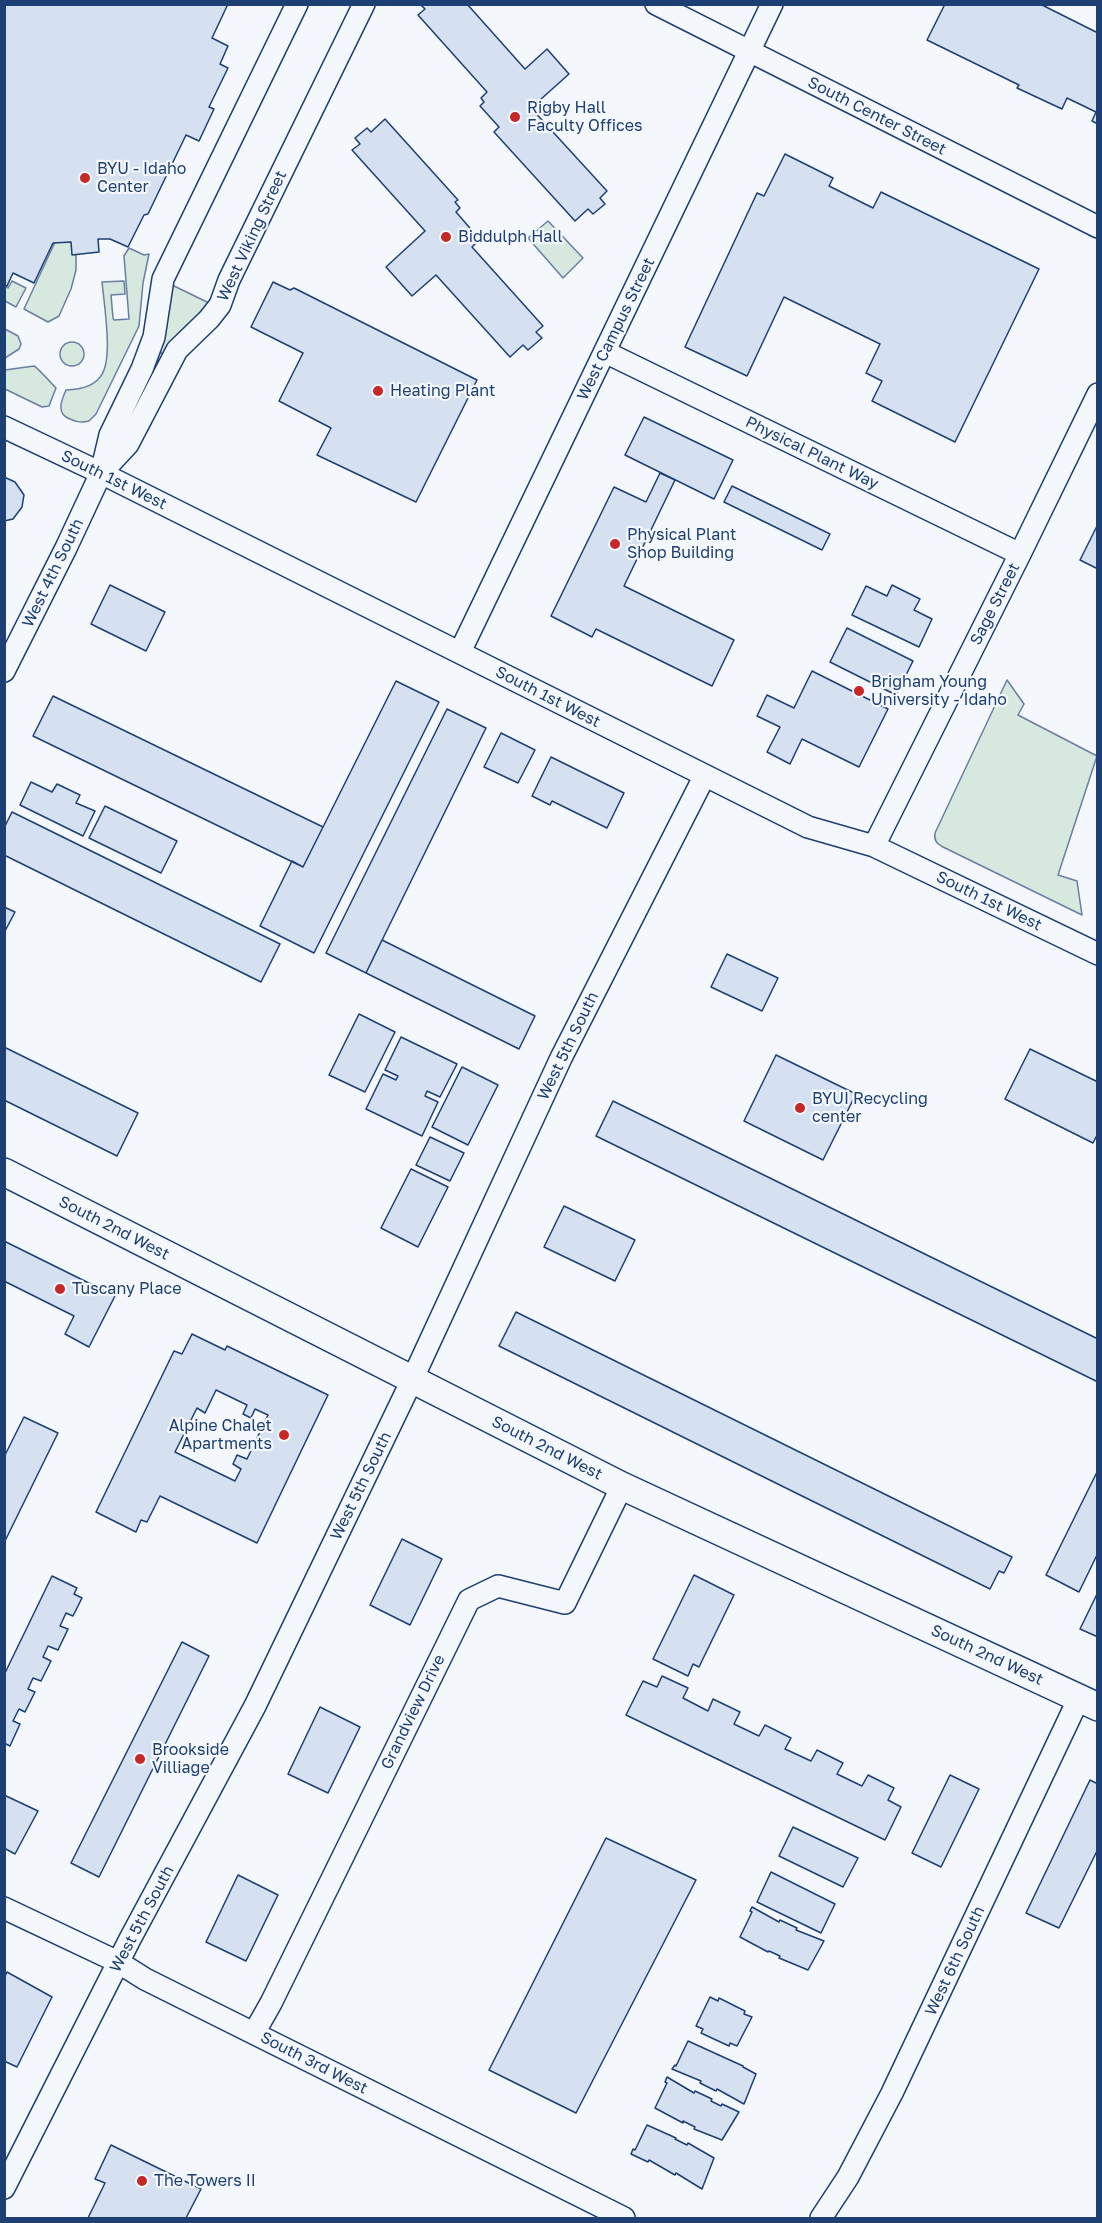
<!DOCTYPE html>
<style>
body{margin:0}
#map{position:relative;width:1102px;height:2223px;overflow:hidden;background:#f4f7fb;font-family:"Golos Text",sans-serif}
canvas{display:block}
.frame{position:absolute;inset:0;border:6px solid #1d3f73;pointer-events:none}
</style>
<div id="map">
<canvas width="1102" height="2223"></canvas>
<div class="frame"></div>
</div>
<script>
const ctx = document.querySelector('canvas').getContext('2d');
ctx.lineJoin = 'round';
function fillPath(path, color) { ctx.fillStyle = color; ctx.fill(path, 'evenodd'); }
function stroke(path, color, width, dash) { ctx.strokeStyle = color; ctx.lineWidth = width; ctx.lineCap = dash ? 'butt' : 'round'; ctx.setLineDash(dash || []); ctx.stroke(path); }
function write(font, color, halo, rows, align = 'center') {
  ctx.font = font + ' "Golos Text",sans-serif'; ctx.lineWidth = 4.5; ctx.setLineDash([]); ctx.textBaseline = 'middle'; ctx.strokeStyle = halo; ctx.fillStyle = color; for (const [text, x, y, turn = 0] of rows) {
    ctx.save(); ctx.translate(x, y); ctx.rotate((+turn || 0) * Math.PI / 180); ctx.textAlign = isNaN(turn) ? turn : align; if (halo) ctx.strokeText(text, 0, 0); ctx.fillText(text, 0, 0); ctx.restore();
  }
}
const green = new Path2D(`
 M 548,221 L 583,258 L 563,278 L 528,238 Z
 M 73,240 L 76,253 L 76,270 L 71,289 L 59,316 L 48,322 L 24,309 L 55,242 Z
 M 129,248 L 144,255 L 149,254 L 143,283 L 139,326 L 96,414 L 89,421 C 81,423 77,422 70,419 C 56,414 61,401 66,390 C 106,389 109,367 107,333 C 106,316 104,299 102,282 L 124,281 L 125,294 L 111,295 L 113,318 L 114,320 L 129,319 L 124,256 Z
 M 12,281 L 26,288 L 16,307 L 5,301 L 5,286 L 8,288 Z
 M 170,284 L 211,304 L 164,354 L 158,352 Z
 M 5,329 L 18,336 L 21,344 L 19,349 L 5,358 Z
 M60 354a12 12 0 1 1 24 0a12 12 0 1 1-24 0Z
 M 34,366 C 37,367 52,384 56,388 L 49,406 L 42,407 L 5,389 L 5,370 Z
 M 1007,680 L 1024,704 L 1018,715 L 1097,756 L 1058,875 L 1077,881 L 1082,915 L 943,847 C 936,843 934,840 935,833 Z`);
fillPath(green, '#d7e8df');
stroke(green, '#687fa3', 1.5);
const building = new Path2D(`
 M 4,4 L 228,4 L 212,38 L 228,46 L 220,64 L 228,68 L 209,107 L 214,109 L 199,141 L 186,135 L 148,214 L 144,215 L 128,247 L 110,239 L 98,239 L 99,252 L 72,255 L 71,242 L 53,243 L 34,283 L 13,273 L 7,286 L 4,285 Z
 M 420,4 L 467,4 L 525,69 L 547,49 L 569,74 L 531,108 L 607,191 L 600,198 L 605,204 L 593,214 L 588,209 L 575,221 L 494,132 L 499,127 L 480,106 L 484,102 L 481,98 L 487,92 L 418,15 L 425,9 Z
 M 945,4 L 1040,4 L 1098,33 L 1098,124 L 1092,121 L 1096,112 L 1067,98 L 1062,109 L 1017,88 L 1019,85 L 927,40 Z
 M 385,119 L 458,200 L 455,202 L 460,208 L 456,212 L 476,235 L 472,239 L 476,243 L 472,247 L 543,326 L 536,332 L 542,338 L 528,350 L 523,345 L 510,357 L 436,275 L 412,296 L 386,267 L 425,231 L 352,150 L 360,144 L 355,138 L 367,128 L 371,132 Z
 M 785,154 L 833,178 L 829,186 L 873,208 L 881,192 L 1039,269 L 955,442 L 872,401 L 882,381 L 866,373 L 880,344 L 784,297 L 747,376 L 685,347 L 757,193 L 764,196 Z
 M 273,282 L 290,290 L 294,288 L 477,380 L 416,502 L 317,455 L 331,428 L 279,401 L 303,353 L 251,327 Z
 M 644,417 L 733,460 L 714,499 L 625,455 Z
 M 660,473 L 675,480 L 624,586 L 734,640 L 712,686 L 596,629 L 592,637 L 551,616 L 614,487 L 646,502 Z
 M 4,477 L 15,482 L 24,495 L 22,507 L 13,519 L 4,521 Z
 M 732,486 L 830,534 L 822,550 L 724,502 Z
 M 1098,524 L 1098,569 L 1080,560 Z
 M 110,585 L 165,612 L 146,651 L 91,624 Z
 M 892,585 L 920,599 L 914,610 L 932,619 L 919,647 L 852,615 L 866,586 L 887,596 Z
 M 847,628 L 913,661 L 896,695 L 830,662 Z
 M 812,671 L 888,709 L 859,767 L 802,739 L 790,764 L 767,752 L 780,727 L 757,716 L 767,695 L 794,708 Z
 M 396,681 L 439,702 L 314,953 L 260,926 L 292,861 L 303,867 Z
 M 53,696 L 323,827 L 303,867 L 33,736 Z
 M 447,709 L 486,728 L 366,973 L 326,953 Z
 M 501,733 L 535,750 L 518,783 L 484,767 Z
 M 551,757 L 624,793 L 607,828 L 552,801 L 550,805 L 532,796 Z
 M 31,782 L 52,792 L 57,784 L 80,795 L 76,803 L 95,811 L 83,836 L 20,805 Z
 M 105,806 L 177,841 L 161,873 L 89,838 Z
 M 12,812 L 280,944 L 261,982 L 4,855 L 4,828 Z
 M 4,907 L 15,912 L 4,933 Z
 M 382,940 L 535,1016 L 519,1049 L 366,973 Z
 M 727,954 L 778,978 L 762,1011 L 711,987 Z
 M 359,1014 L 395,1032 L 365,1092 L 329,1075 Z
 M 401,1037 L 457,1064 L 440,1097 L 427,1091 L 425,1096 L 438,1102 L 422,1136 L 366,1109 L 383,1074 L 396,1080 L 398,1076 L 385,1070 Z
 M 4,1047 L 138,1113 L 117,1156 L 4,1100 Z
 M 1030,1049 L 1098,1082 L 1098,1133 L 1093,1143 L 1005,1099 Z
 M 776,1055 L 856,1094 L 823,1160 L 744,1121 Z
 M 462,1067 L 498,1085 L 468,1145 L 432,1127 Z
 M 613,1101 L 1098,1339 L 1098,1382 L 596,1136 Z
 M 430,1137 L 464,1153 L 450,1181 L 416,1165 Z
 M 411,1169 L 448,1187 L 418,1247 L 381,1228 Z
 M 564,1206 L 635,1240 L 615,1281 L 544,1247 Z
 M 4,1241 L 115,1296 L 89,1347 L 65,1334 L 74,1316 L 4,1281 Z
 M 516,1312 L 1012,1557 L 1004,1573 L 999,1571 L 990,1589 L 499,1346 Z
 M 192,1334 L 225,1350 L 227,1346 L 328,1395 L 257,1543 L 160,1496 L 147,1522 L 141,1520 L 136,1532 L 96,1512 L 174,1351 L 182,1354 ZM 216,1390 L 247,1405 L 243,1414 L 251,1418 L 255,1409 L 268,1415 L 247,1459 L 237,1455 L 233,1464 L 241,1469 L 235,1481 L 175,1452 L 197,1408 L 205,1413 Z
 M 24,1417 L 58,1433 L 4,1543 L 4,1457 Z
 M 1098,1470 L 1098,1553 L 1079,1592 L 1046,1575 Z
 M 402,1539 L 442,1559 L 410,1625 L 370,1605 Z
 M 694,1575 L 734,1595 L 699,1667 L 693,1664 L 688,1676 L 653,1659 Z
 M 52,1576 L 77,1588 L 74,1594 L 82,1598 L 73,1616 L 66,1613 L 60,1626 L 68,1629 L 58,1650 L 48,1646 L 43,1657 L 51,1661 L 41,1681 L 33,1678 L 28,1689 L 35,1692 L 25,1712 L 19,1709 L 13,1721 L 20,1724 L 10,1746 L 4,1743 L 4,1675 Z
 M 1098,1592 L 1098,1637 L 1080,1629 Z
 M 182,1642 L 209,1656 L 99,1877 L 71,1863 Z
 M 662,1676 L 688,1688 L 683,1698 L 708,1711 L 713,1699 L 740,1712 L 734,1724 L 759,1736 L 765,1725 L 791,1738 L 785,1749 L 811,1761 L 817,1750 L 843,1763 L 837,1774 L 862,1786 L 868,1775 L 894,1788 L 888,1800 L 901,1807 L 885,1840 L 626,1715 L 643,1681 L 657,1687 Z
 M 320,1707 L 360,1727 L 328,1793 L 288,1774 Z
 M 950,1775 L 979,1789 L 941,1867 L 912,1853 Z
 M 1090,1780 L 1098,1784 L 1098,1849 L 1059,1928 L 1026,1913 Z
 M 4,1795 L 38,1811 L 15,1854 L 4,1848 Z
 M 793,1827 L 858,1858 L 843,1887 L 779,1856 Z
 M 606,1838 L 696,1880 L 576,2113 L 489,2070 Z
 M 771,1872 L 835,1904 L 821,1933 L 757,1902 Z
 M 238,1875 L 278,1895 L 246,1961 L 206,1942 Z
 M 752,1907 L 779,1922 L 780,1920 L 797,1928 L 796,1930 L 824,1941 L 808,1970 L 779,1958 L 780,1956 L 769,1951 L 768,1952 L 740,1937 L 752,1912 L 750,1911 Z
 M 7,1972 L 52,1997 L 17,2067 L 4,2061 L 4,1978 Z
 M 710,1997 L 718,2001 L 719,1998 L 745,2011 L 744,2014 L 752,2017 L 737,2046 L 730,2043 L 729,2046 L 701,2033 L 703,2029 L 696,2026 Z
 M 688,2041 L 743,2066 L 743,2067 L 756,2074 L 744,2104 L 717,2089 L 716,2091 L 700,2083 L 701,2081 L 672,2069 L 675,2065 L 676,2066 Z
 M 667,2077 L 694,2093 L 695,2091 L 712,2099 L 711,2101 L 721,2106 L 722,2104 L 739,2112 L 722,2140 L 694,2129 L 695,2127 L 683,2121 L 683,2123 L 655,2108 L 667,2083 L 665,2082 Z
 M 647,2125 L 676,2138 L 675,2139 L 687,2145 L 688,2143 L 714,2158 L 702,2189 L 676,2173 L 675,2175 L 649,2160 L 648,2162 L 631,2154 L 633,2149 L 635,2150 Z
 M 111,2145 L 201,2189 L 186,2218 L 88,2218 L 105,2183 L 95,2179 Z`);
fillPath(building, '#d5e0f0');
stroke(building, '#1d3f73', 1.5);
const minor = new Path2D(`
 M 297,4 L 163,279 L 154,337 L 142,369 L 110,435 L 101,473 L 128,444 L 177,350 L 209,319 L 220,305 L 229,280 L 364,4
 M 656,4 L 1098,227
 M 605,352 L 1020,554
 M 4,427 L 101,473 L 808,827 L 874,846 L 1098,954
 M 460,652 L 772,4
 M 4,671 L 66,548 L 101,473
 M 874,846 L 1020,554 L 1098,394
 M 4,1908 L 118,1962 L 145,1979 L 624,2218
 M 254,2033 L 271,2003 L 469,1600 L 498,1586 L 565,1603 L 622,1486
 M 4,2188 L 130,1939 L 255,1706 L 412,1380 L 561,1058 L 704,777
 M 821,2218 L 848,2177 L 892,2093 L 1079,1698`);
const major = new Path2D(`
 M 4,1172 L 622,1486 L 1098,1707`);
stroke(minor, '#1d3f73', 24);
stroke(major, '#1d3f73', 30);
stroke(minor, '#f4f7fb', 21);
stroke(major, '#f4f7fb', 27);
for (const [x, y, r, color] of [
 [515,117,6,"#c62828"],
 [85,178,6,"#c62828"],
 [446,237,6,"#c62828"],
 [378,391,6,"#c62828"],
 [615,544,6,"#c62828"],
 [859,691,6,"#c62828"],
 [800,1108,6,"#c62828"],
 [60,1289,6,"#c62828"],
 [284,1435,6,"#c62828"],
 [140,1759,6,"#c62828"],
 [142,2181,6,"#c62828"]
]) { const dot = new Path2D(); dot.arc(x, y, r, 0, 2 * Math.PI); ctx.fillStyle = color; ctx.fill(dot); stroke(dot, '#f4f7fb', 2); }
write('16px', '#1d3f73', '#f4f7fb', [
 ["Rigby Hall",527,108],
 ["Faculty Offices",527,126],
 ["BYU - Idaho",97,169],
 ["Center",97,187],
 ["Biddulph Hall",458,237],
 ["Heating Plant",390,391],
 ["Physical Plant",627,535],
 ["Shop Building",627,553],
 ["Brigham Young",871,682],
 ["University - Idaho",871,700],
 ["BYUI Recycling",812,1099],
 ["center",812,1117],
 ["Tuscany Place",72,1289],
 ["Alpine Chalet",272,1426,"right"],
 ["Apartments",272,1444,"right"],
 ["Brookside",152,1750],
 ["Villiage",152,1768],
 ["The Towers II",154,2181]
], 'left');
write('16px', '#1d3f73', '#f4f7fb', [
 ["South Center Street",877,116,27],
 ["West Viking Street",252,236,-65],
 ["West Campus Street",616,329,-64],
 ["Physical Plant Way",812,453,26],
 ["South 1st West",114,480,26],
 ["West 4th South",53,573,-64],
 ["Sage Street",995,604,-63],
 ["South 1st West",548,697,27],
 ["South 1st West",989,901,26],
 ["West 5th South",568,1046,-64],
 ["South 2nd West",114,1228,27],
 ["South 2nd West",547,1448,27],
 ["West 5th South",361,1486,-64],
 ["South 2nd West",987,1655,25],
 ["Grandview Drive",413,1712,-64],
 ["West 5th South",142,1919,-62],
 ["West 6th South",955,1961,-65],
 ["South 3rd West",314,2063,27]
]);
</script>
